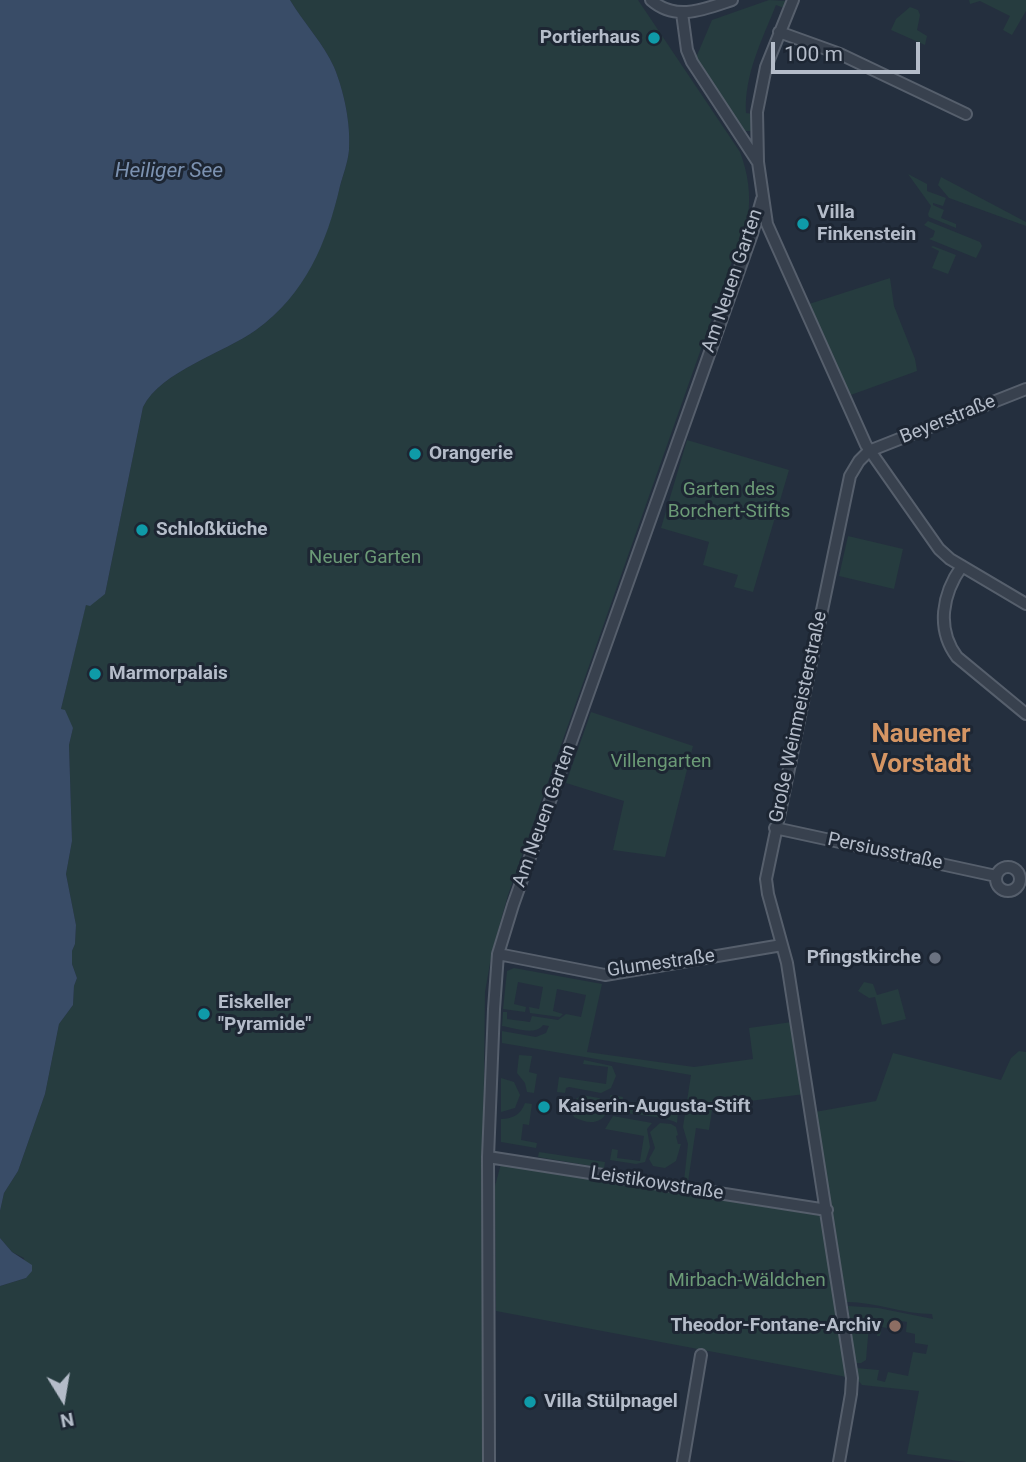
<!DOCTYPE html>
<meta charset="utf-8">
<style>
body{margin:0}
#map{position:relative;width:1026px;height:1462px;overflow:hidden;background:#242f3e;font-family:Roboto,sans-serif}
canvas{display:block}
.north{position:absolute;left:28px;top:1364px;width:70px;height:70px;-webkit-text-stroke:5px #1d2633;paint-order:stroke;rotate:169deg;font-size:19px;font-weight:700;line-height:28px;text-align:center;color:#b4bcc9}
.north::after{content:'';display:block;margin:auto;width:24px;height:32px;background:#b4bcc9;clip-path:polygon(50% 0,100% 100%,50% 72%,0 100%)}
.scale{position:absolute;left:771px;top:42px;width:149px;height:32px;box-sizing:border-box;border:4px solid #b4bcc9;border-top:0;padding-left:9px;font-size:21px;line-height:24px;white-space:nowrap;color:#b4bcc9;-webkit-text-stroke:5px #1d2633;paint-order:stroke}
</style>
<div id="map">
<canvas width="1026" height="1462"></canvas>
<div class="north">N</div>
<div class="scale">100 m</div>
</div>
<script>
const ctx = document.querySelector('canvas').getContext('2d');
ctx.lineJoin = 'round';
function fillPath(path, color) { ctx.fillStyle = color; ctx.fill(path, 'evenodd'); }
function stroke(path, color, width, dash) { ctx.strokeStyle = color; ctx.lineWidth = width; ctx.lineCap = dash ? 'butt' : 'round'; ctx.setLineDash(dash || []); ctx.stroke(path); }
function write(font, color, halo, rows, align = 'center') {
  ctx.font = font + ' Roboto,sans-serif'; ctx.lineWidth = 6; ctx.setLineDash([]); ctx.textBaseline = 'middle'; ctx.strokeStyle = halo; ctx.fillStyle = color; for (const [text, x, y, turn = 0] of rows) {
    ctx.save(); ctx.translate(x, y); ctx.rotate((+turn || 0) * Math.PI / 180); ctx.textAlign = isNaN(turn) ? turn : align; if (halo) ctx.strokeText(text, 0, 0); ctx.fillText(text, 0, 0); ctx.restore();
  }
}
fillPath(new Path2D(`
 M 290,0 L 638,0 L 740,152 C 748,173 751,194 748,216 L 508,895 L 492,952 L 485,992 L 483,1157 L 484,1462 L 0,1462 L 0,1286 L 26,1278 L 24,1258 L 12,1252 L 0,1238 L 0,1211 L 4,1193 L 18,1171 L 45,1094 L 59,1024 L 73,1005 L 74,986 L 77,978 L 72,964 L 72,951 L 75,944 L 76,925 L 66,874 L 72,841 L 69,745 L 73,728 L 61,709 L 86,604 L 105,594 L 143,407 C 161,371 224,353 256,330 C 305,295 326,243 340,186 C 343,175 348,162 349,150 C 351,124 344,91 334,67 C 324,44 303,22 290,0 Z
 M 769,0 L 787,1 L 784,8 L 776,5 C 762,40 744,75 746,113 L 754,114 L 754,128 L 751,131 L 745,131 L 695,60 L 712,20 Z
 M 969,0 L 1026,0 L 1026,11 L 1012,35 L 1003,30 L 1010,16 L 980,1 L 970,4 Z
 M 910,7 L 918,10 L 920,15 L 917,30 L 927,36 L 925,45 L 891,30 L 896,19 Z
 M 908,174 L 927,184 L 927,191 L 946,198 L 943,206 L 933,203 L 933,205 L 944,210 L 941,218 L 956,224 L 956,228 L 929,217 L 928,214 L 931,206 Z
 M 941,177 L 1026,222 L 1026,226 L 949,198 L 938,185 Z
 M 928,221 L 980,242 L 982,246 L 976,258 L 929,239 L 933,237 L 935,231 L 924,225 Z
 M 933,246 L 956,255 L 948,274 L 932,268 L 939,251 L 931,247 Z
 M 890,278 L 894,306 L 915,359 L 917,371 L 848,396 L 809,304 Z
 M 687,440 L 789,470 L 753,592 L 734,587 L 738,575 L 703,565 L 709,542 L 661,528 Z
 M 848,536 L 903,549 L 894,589 L 839,576 Z
 M 591,712 L 693,746 L 665,857 L 613,850 L 624,801 L 566,783 Z
 M 514,968 L 602,984 L 587,1052 L 694,1067 L 753,1059 L 749,1028 L 792,1022 L 805,1094 L 702,1107 L 712,1110 L 709,1130 L 696,1128 L 688,1182 L 684,1181 L 688,1144 L 683,1127 L 691,1075 L 502,1043 L 502,1031 L 536,1037 L 546,1033 L 549,1026 L 543,1025 C 535,1036 515,1028 502,1026 L 503,1012 L 507,1012 L 507,1019 L 530,1022 L 532,1016 L 558,1020 L 566,1014 L 581,1017 L 586,995 L 557,989 L 553,1011 L 563,1014 L 560,1017 L 530,1013 L 529,1007 L 539,1009 L 543,987 L 518,982 L 514,1004 L 526,1007 L 525,1012 L 503,1009 L 507,971 Z
 M 864,982 L 873,984 L 877,995 L 898,989 L 906,1019 L 882,1025 L 875,997 L 869,998 L 858,991 Z
 M 1019,1051 L 1026,1052 L 1026,1462 L 966,1462 L 907,1454 L 919,1391 L 862,1385 L 857,1379 L 856,1368 L 879,1370 L 877,1380 L 885,1382 L 888,1372 L 908,1376 L 913,1352 L 926,1354 L 928,1345 L 915,1343 L 915,1334 L 906,1332 L 907,1322 L 890,1319 L 887,1328 L 882,1327 L 880,1336 L 877,1336 L 878,1326 L 869,1325 L 866,1360 L 861,1363 L 855,1363 L 848,1306 L 878,1308 L 933,1319 L 932,1314 C 903,1314 876,1302 847,1302 L 815,1112 L 876,1101 L 893,1053 L 1001,1080 L 1011,1058 Z
 M 519,1055 L 532,1056 L 529,1072 L 537,1074 L 534,1093 L 527,1092 L 525,1083 L 517,1073 Z
 M 584,1060 L 612,1066 L 616,1076 L 611,1088 L 601,1093 L 569,1087 L 566,1088 L 565,1093 L 557,1092 L 559,1077 L 606,1084 L 608,1067 L 583,1064 Z
 M 501,1078 L 514,1082 L 520,1095 L 515,1108 L 501,1112 Z
 M 582,1095 L 599,1098 L 605,1102 L 607,1112 C 600,1126 585,1123 574,1117 L 570,1109 L 571,1102 Z
 M 611,1095 L 623,1097 L 622,1104 L 678,1113 L 677,1123 C 670,1117 627,1114 614,1111 L 610,1096 Z
 M 525,1103 L 532,1104 L 529,1125 L 523,1124 L 521,1140 L 537,1143 L 536,1148 L 501,1142 L 501,1119 C 513,1119 521,1114 525,1103 Z
 M 613,1116 L 652,1123 L 647,1129 L 650,1147 L 645,1162 L 636,1164 L 610,1160 L 612,1149 L 618,1150 L 617,1158 L 640,1161 L 644,1136 L 605,1129 Z
 M 660,1123 L 671,1124 L 676,1127 L 678,1135 L 676,1136 L 678,1144 L 681,1144 L 676,1161 L 665,1168 L 653,1166 L 649,1159 L 655,1148 L 650,1132 Z
 M 539,1152 L 605,1162 L 604,1168 L 538,1157 Z
 M 501,1164 L 822,1216 L 852,1378 L 496,1311 L 495,1186 Z`), '#263c3f');
fillPath(new Path2D(`
 M 0,0 L 290,0 C 303,22 324,44 334,67 C 344,91 351,124 349,150 C 348,162 343,175 340,186 C 327,243 305,295 256,330 C 224,353 161,371 143,407 L 105,594 L 90,606 L 86,605 L 61,709 L 65,710 L 73,728 L 69,745 L 72,841 L 66,874 L 76,925 L 75,944 L 72,951 L 72,964 L 77,978 L 74,986 L 73,1005 L 59,1024 L 45,1094 L 18,1171 L 4,1193 L 0,1211 Z
 M 0,1238 L 12,1252 L 32,1265 L 32,1271 L 26,1278 L 0,1286 Z`), '#394c67');
const minor = new Path2D(`
 M 651,0 C 676,22 705,9 732,0
 M 793,0 L 766,67 L 757,112 L 758,162 L 767,224 L 866,445 L 939,549 L 950,559 L 1026,604
 M 682,13 L 687,50 L 692,62 L 757,161
 M 779,32 L 840,54 L 966,114
 M 962,566 C 942,594 936,629 957,657 L 1026,714
 M 775,828 L 996,876
 M996 879a12 12 0 1 1 24 0a12 12 0 1 1-24 0Z
 M 498,954 L 605,975 L 782,945
 M 488,1157 L 827,1210
 M 489,1462 L 488,1157 L 494,1009 L 498,954 L 513,905 L 752,234 L 762,199
 M 683,1462 L 701,1355
 M 839,1462 L 851,1394 L 852,1378 L 787,963 L 768,894 L 766,879 L 850,476 L 859,461 L 869,451 L 1026,389`);
stroke(minor, '#565f6c', 14);
stroke(minor, '#38414e', 10);
for (const [x, y, r, color] of [
 [654,38,7,"#0f9aa8"],
 [803,224,7,"#0f9aa8"],
 [415,454,7,"#0f9aa8"],
 [142,530,7,"#0f9aa8"],
 [95,674,7,"#0f9aa8"],
 [935,958,7,"#6b7280"],
 [204,1014,7,"#0f9aa8"],
 [544,1107,7,"#0f9aa8"],
 [895,1326,7,"#8d6e63"],
 [530,1402,7,"#0f9aa8"]
]) { const dot = new Path2D(); dot.arc(x, y, r, 0, 2 * Math.PI); ctx.fillStyle = color; ctx.fill(dot); stroke(dot, '#1d2633', 2.5); }
write('bold 19px', '#b4bcc9', '#1d2633', [
 ["Portierhaus",640,38,"right"],
 ["Villa",817,213],
 ["Finkenstein",817,235],
 ["Orangerie",429,454],
 ["Schloßküche",156,530],
 ["Marmorpalais",109,674],
 ["Pfingstkirche",921,958,"right"],
 ["Eiskeller",218,1003],
 ["\"Pyramide\"",218,1025],
 ["Kaiserin-Augusta-Stift",558,1107],
 ["Theodor-Fontane-Archiv",881,1326,"right"],
 ["Villa Stülpnagel",544,1402]
], 'left');
write('19px', '#b4bcc9', '#1d2633', [
 ["Am Neuen Garten",733,281,-71],
 ["Beyerstraße",948,420,-22],
 ["Große Weinmeisterstraße",799,717,-78],
 ["Am Neuen Garten",545,816,-70],
 ["Persiusstraße",885,852,12],
 ["Glumestraße",661,964,-8],
 ["Leistikowstraße",657,1184,9]
]);
write('19px', '#6b9a76', '#1d2633', [
 ["Garten des",729,490],
 ["Borchert-Stifts",729,512],
 ["Neuer Garten",365,558],
 ["Villengarten",661,762],
 ["Mirbach-Wäldchen",747,1281]
]);
write('italic 21px', '#7c92b1', '#1d2633', [
 ["Heiliger See",169,172]
]);
write('bold 26px', '#d59563', '#1d2633', [
 ["Nauener",921,735],
 ["Vorstadt",921,765]
]);
</script>
